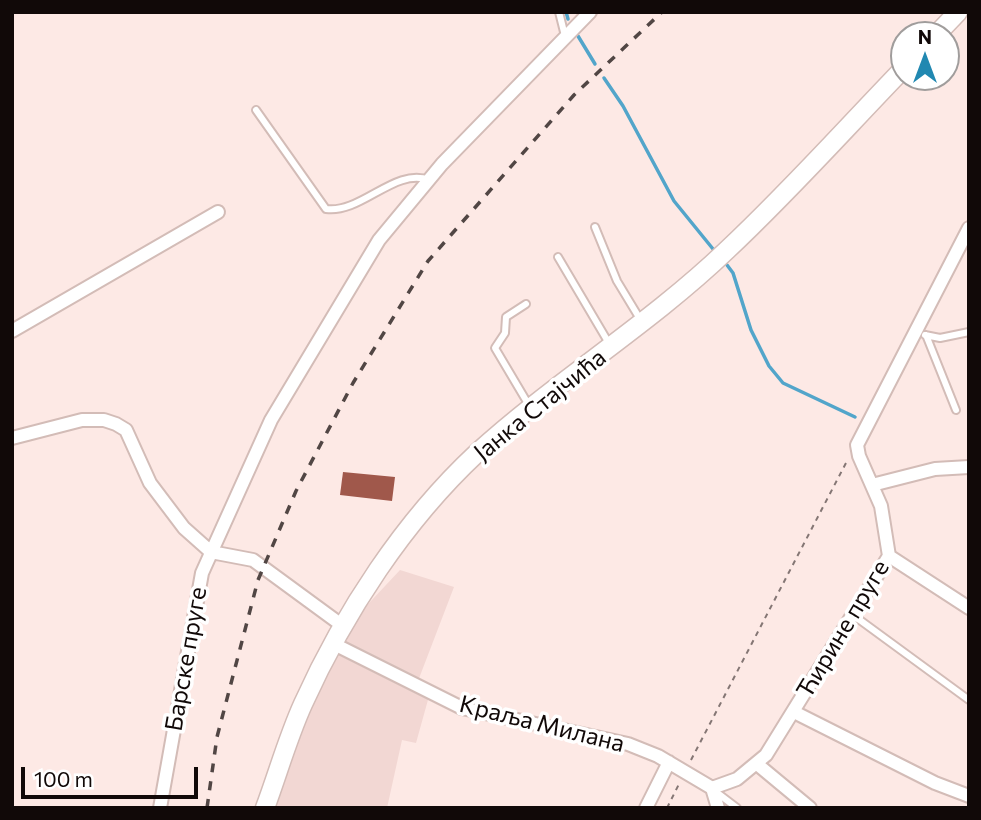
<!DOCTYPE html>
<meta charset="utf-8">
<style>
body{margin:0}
#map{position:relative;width:981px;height:820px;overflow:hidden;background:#fde9e5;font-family:Commissioner,sans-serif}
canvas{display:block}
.frame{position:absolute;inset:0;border:14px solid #110908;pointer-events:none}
.north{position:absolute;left:890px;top:21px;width:70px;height:70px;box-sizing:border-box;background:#fff;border:2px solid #a09d9c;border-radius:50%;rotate:0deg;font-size:19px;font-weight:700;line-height:28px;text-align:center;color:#110908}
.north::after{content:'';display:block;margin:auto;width:24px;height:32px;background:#2188b1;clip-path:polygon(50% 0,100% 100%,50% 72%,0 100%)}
.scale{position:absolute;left:21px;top:767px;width:177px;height:32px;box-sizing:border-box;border:4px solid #110908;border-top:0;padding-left:9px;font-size:21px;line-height:24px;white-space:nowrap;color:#110908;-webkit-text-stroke:5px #fff;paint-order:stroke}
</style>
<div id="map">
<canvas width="981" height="820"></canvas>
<div class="frame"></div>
<div class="north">N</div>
<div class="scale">100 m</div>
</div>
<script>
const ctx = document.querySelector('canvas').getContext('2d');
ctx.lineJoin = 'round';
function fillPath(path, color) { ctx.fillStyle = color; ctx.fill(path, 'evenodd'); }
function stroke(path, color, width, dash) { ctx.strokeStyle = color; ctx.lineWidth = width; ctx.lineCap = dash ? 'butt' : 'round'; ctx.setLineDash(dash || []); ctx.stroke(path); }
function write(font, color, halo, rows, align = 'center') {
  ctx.font = font + ' Commissioner,sans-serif'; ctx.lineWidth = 7; ctx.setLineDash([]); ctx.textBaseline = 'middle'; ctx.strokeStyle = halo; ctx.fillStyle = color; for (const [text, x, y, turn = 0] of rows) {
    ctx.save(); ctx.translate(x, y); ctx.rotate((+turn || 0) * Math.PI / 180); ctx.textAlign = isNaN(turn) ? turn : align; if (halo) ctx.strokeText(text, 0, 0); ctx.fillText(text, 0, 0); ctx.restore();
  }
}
fillPath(new Path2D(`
 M 400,570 L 454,587 L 418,681 L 431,689 L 416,743 L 402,740 L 387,808 L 271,808 L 305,709 L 356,617 Z`), '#f2d7d3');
stroke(new Path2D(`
 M 566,12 L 568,19
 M 578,36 L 595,64
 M 604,78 L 623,106 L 674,201 L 713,249
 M 727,265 L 733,273 L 751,330 L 769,366 L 783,383 L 855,417`), '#52a5ca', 3.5);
fillPath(new Path2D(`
 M 343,472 L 395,477 L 392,501 L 340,495 Z`), '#a0584b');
const lane = new Path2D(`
 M 559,12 L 565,36
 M 256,110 L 326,209 C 361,214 395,167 429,180
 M 595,227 L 617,281 L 640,319
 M 558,257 L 610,345
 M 526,304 L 506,317 L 505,333 L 495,348 L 530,407
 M 925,335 L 940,338 L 969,332
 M 926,335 L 956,410
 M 853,615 L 969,700
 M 716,792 L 737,808`);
const street = new Path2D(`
 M 12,331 L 218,212
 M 12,438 L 82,420 L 104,420 L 116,424 L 126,430 L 150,483 L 184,528 L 211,552 L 253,560 L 343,626
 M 872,485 L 935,469 L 969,467
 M 889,556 L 969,608
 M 334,644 L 462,708 L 628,744 L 658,756 L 712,788
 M 794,712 L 935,783 L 969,796
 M 757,764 L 810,808
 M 712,788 L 737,779 L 766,755 L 889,556 L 881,506 L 859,456 L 857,445 L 969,228
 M 712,788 L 718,808
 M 160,808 L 202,573 L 271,420 L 379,240 L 442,164 L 590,12
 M 646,808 L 669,762`);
const secondary = new Path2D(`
 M 936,35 L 958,12
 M 265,808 C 278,773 288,737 303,704 C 344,613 404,521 477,453 C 556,381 650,324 727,250 C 789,192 845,129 904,68`);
stroke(lane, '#d3bcb7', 10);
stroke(street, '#d3bcb7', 16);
stroke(secondary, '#d3bcb7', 21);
stroke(new Path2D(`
 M 691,760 L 847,461
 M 667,808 L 679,784`), '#847674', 2, [5, 5]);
stroke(lane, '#fff', 6);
stroke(street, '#fff', 12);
stroke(secondary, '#fff', 18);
stroke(new Path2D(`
 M 207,808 L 217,737 L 258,580 L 296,491 L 353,383 L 428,261 L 574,95 L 662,12`), '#514644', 3.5, [9, 9]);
write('24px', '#110908', '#fff', [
 ["Јанка Стајчића",540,405,-39],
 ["Ћирине пруге",843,629,-59],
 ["Барске пруге",186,659,-80],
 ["Краља Милана",542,724,14]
]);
</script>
